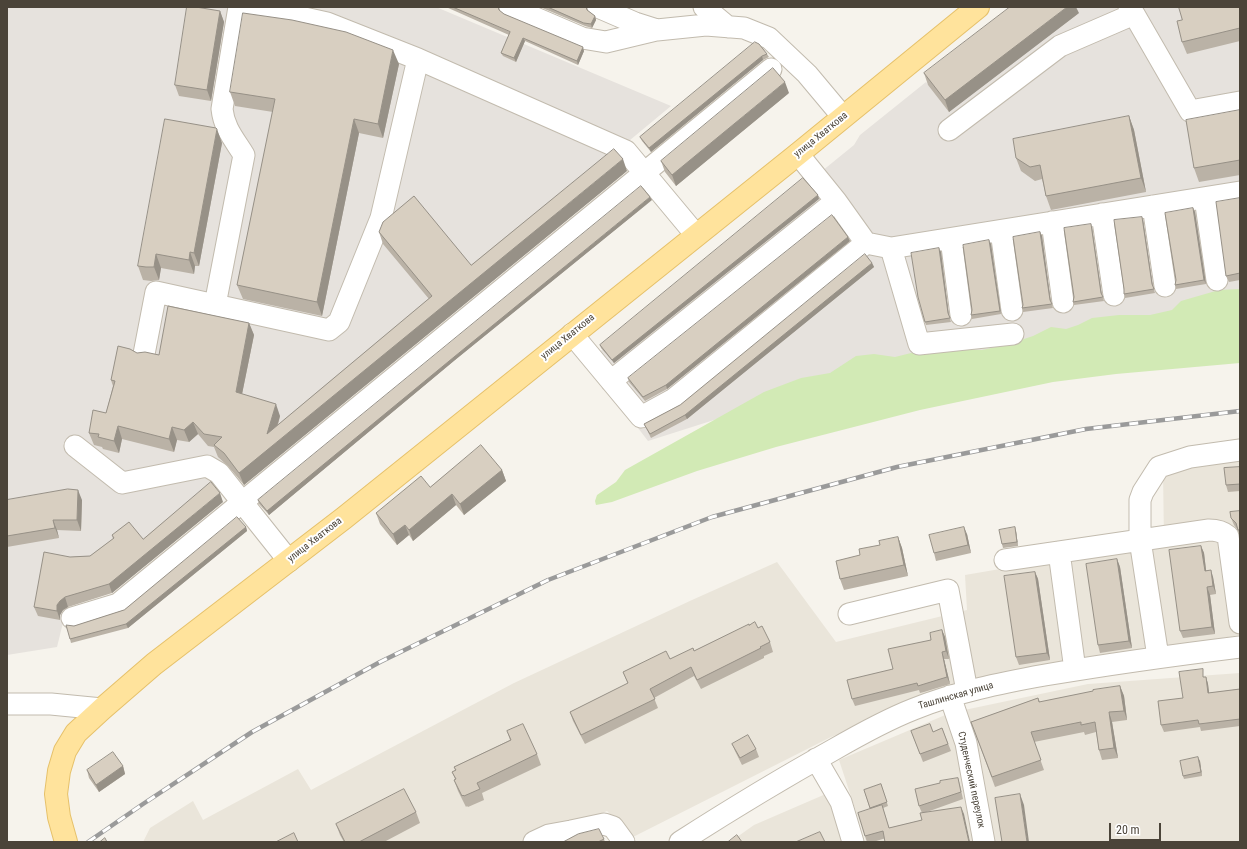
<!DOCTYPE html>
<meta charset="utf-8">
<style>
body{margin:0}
#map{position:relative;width:1247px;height:849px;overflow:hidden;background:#f6f3ec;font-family:"Roboto Condensed",sans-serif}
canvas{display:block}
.frame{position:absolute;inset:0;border:8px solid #4b4439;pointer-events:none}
.scale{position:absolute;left:1109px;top:823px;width:52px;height:18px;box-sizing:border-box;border:2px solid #4b4439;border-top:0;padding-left:5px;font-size:12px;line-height:14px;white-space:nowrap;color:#4b4439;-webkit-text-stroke:3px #fff;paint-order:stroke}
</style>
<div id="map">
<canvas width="1247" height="849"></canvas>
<div class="frame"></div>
<div class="scale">20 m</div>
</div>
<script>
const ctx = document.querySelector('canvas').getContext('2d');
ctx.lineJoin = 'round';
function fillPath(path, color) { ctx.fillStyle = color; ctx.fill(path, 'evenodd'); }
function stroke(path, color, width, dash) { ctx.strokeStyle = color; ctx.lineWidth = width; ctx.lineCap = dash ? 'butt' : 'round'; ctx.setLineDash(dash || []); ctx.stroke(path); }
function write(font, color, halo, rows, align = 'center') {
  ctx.font = font + ' "Roboto Condensed",sans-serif'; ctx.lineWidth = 4; ctx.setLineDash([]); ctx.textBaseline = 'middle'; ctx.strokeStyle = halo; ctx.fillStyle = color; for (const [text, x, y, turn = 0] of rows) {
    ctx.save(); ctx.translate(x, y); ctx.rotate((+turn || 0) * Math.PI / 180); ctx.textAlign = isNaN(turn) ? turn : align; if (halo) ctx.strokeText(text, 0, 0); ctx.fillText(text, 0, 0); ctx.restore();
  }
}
fillPath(new Path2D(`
 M 1227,461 L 1240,461 L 1240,635 L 970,681 L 831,737 L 633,837 L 607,811 L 541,842 L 143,842 L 150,828 L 193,801 L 203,820 L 298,769 L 311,790 L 514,683 L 692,600 L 777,562 L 836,642 L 967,610 L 965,575 L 1164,541 L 1163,472 Z
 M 1240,673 L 1240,842 L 866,842 L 839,760 L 950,713 L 1088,684 Z
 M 835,790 L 853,842 L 730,842 L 754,825 Z`), '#eae5da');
fillPath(new Path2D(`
 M 7,7 L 436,7 L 671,106 L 110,572 L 72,586 L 57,647 L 7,655 Z
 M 1030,7 L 1240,7 L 1240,303 L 799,393 L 648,441 L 587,362 L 854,145 L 860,135 L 926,82 L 929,85 Z`), '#e6e2dd');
fillPath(new Path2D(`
 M 1240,289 L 1240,363 L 1116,374 L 1053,382 L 920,410 L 776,447 L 697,471 L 612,502 L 596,505 L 595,501 L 597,495 L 616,482 L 625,470 L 764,392 L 801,378 L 830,373 L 856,356 L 874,354 L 895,357 L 931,348 L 982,350 L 1009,344 L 1033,336 L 1051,327 L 1066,329 L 1078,325 L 1092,318 L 1119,315 L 1150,315 L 1172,310 L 1181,301 L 1219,290 Z`), '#d2eab5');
const minor = new Path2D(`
 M 255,7 L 327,23 L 418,59 L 626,151 L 696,235
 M 510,7 L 582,38 L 606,42 L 656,30
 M 598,7 L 635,23 L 657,30 L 706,25 L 744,28 L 769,38 L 807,74 L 843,117
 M 704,7 L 728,27
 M 1129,7 L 1134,14 L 1190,111 L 1240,102
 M 949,130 L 1060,46 L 1134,14
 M 798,154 L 836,201 L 866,243 L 891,248 L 1240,192
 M 1205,198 L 1217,280
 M 1153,206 L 1165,286
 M 1102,214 L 1114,295
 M 1052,222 L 1063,302
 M 1001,231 L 1012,310
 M 951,239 L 961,315
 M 891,248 L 919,344 L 1013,334
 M 215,305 L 244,155 C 234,139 224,128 222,109 L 239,7
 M 572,334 L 641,417 L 674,399 L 866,243
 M 144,354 L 156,292 L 329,330 L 339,322 L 381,218 L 418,59
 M 611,381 L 836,201
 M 75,446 L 122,483 L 207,466 L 219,473 L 289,561
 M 1059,552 L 1075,670
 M 1005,560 L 1209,530 C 1216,530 1222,531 1228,536 L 1240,623
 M 849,614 L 948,590 L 967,691
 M 72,618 L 118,604 L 771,69
 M 1158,657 L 1140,540 L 1140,500 L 1143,492 L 1159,467 L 1190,457 L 1240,450
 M 950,696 L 966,743 L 984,842
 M 7,704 L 51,704 L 102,709
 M 816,759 L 841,802 L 853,842
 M 534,842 L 549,835 L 571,831 L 604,824 L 613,827 L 624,842
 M 680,842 C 730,810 781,779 833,750 C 859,735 886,720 914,709 C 956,692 1001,683 1045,675 C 1110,664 1175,655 1240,647`);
const major = new Path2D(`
 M 66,842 L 59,817 L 56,794 L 59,771 L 65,751 L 76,733 L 102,709 L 154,664 L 344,518 L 798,154 L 978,7`);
stroke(minor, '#c2bbae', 23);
stroke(major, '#e6c16a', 24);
stroke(minor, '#fff', 21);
stroke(major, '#ffe39c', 22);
const rail = new Path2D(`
 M 88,842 L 143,804 L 252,732 L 380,662 L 548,580 L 712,517 L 897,467 L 1086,429 L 1240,411`);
stroke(rail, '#9a9a9a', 4.5);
stroke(rail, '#fff', 3, [9]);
fillPath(new Path2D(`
 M 446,7 L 498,7 L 499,10 L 504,14 L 584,51 L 578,65 L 525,41 L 516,62 L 503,56 L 501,53 L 509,35 Z
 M 540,7 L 586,7 L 587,10 L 595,16 L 596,20 L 592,28 L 585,26 Z
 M 1240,7 L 1240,41 L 1187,54 L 1182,42 L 1182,20 Z
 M 220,11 L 224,22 L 211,101 L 179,96 L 175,85 Z
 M 1079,13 L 949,112 L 928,85 L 924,73 Z
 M 759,44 L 767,54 L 769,57 L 763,60 L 651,152 L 642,141 L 640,137 Z
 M 399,64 L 383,138 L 359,133 L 322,316 L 243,299 L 237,285 L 273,112 L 235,106 L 230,92 Z
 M 789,93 L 676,186 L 665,172 L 661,161 Z
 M 1240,110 L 1240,175 L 1199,182 L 1194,168 Z
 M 1129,116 L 1134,130 L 1146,192 L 1051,210 L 1046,196 L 1042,179 L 1035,181 L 1021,171 L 1016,158 Z
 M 222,143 L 199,266 L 195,266 L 194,274 L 161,268 L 159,280 L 151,281 L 143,280 L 138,266 Z
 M 627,171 L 244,485 L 228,466 L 218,457 L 214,447 L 208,446 L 198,434 L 189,442 L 177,440 L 174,452 L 122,439 L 119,453 L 103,449 L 102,447 L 94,445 L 89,433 L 106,413 L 113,386 L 111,380 L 137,353 L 159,355 L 249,323 L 254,335 L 242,394 L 280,416 L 278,425 L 429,299 L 383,244 L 379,232 L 471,265 Z
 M 1240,198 L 1240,280 L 1229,282 L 1226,276 Z
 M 819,199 L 614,363 L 601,348 L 600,345 Z
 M 652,200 L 455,360 L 269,515 L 259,504 L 258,500 Z
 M 1193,208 L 1195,212 L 1206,284 L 1176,289 L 1175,285 Z
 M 1143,220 L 1153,287 L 1155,293 L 1125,298 L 1124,294 Z
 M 1092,228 L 1102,296 L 1104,301 L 1074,305 L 1073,302 Z
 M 1040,232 L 1042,236 L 1051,303 L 1053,308 L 1023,312 L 1022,308 Z
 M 850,241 L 667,389 L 645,401 L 629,382 L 628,378 Z
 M 991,244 L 1001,314 L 972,319 L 971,315 Z
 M 941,252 L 949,316 L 951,322 L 926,325 L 925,322 Z
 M 872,263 L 874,267 L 687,419 L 651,438 L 644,424 L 680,405 Z
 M 1240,467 L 1240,491 L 1228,492 L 1226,485 Z
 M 502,470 L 506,481 L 464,515 L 456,505 L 413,541 L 409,535 L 397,545 L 380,524 L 376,513 L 430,487 Z
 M 7,500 L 82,500 L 81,531 L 57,530 L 59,538 L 7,547 Z
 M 223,502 L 112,593 L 68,607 L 63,610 L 60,615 L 60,620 L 38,616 L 34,607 L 70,557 L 90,556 L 113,539 L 112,535 L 143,539 Z
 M 1240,511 L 1240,537 L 1237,529 L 1234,525 L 1231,518 Z
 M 246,527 L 247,531 L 128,628 L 71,643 L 70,639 L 74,626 L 124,610 Z
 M 1016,531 L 1018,546 L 1003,548 L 1002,544 Z
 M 967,534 L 971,553 L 936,561 L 934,553 Z
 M 898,537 L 902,548 L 908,576 L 844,590 L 840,579 L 860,555 Z
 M 1201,546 L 1204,553 L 1206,570 L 1213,577 L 1216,594 L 1210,595 L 1215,634 L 1183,638 L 1180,631 Z
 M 1117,559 L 1120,567 L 1132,648 L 1100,653 L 1098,645 Z
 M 1035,572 L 1038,579 L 1050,660 L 1019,665 L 1016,657 Z
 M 749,625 L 758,628 L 770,642 L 773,652 L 764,656 L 764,658 L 701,689 L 694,676 L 654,698 L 658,708 L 585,744 L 573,721 L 570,712 L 628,684 L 623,672 L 670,659 L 694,651 Z
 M 942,630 L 945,637 L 949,659 L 944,659 L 950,684 L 924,692 L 920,693 L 919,690 L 855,706 L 852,699 L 931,640 Z
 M 1206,677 L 1208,684 L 1209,693 L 1240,689 L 1240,726 L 1201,731 L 1200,727 L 1164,732 L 1161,725 L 1183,698 Z
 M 1120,686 L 1124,696 L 1127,720 L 1112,722 L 1118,758 L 1102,760 L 1099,750 L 1096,732 L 1085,735 L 1084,732 L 1034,742 L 1044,770 L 995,787 L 971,722 L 1038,698 L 1040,702 Z
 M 942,728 L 951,751 L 923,762 L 911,731 L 933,732 Z
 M 507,731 L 537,754 L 541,765 L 482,793 L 484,800 L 468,807 L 467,806 L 466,807 L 458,791 L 454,780 L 455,779 L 452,772 L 455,770 L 454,767 L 510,740 Z
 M 732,744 L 756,749 L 759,757 L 742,765 L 735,751 Z
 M 1200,761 L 1202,776 L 1184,779 L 1183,776 Z
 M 123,766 L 125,774 L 99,792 L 89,778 L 87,770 Z
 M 958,778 L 960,785 L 963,799 L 924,813 L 964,814 L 873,842 L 867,842 L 865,836 L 870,809 L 864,790 L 881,784 L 888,806 L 883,808 L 889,828 L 922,820 L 922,813 L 919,806 L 940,783 Z
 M 416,812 L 420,823 L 384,842 L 344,842 L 340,835 L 336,824 Z
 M 604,839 L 605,842 L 563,842 Z`), '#bab2a6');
fillPath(new Path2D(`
 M 1067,7 L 1076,7 L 1079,13 L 949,112 L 945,100 Z
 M 220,11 L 224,22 L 211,101 L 207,90 Z
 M 595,16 L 596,20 L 592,28 L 591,24 Z
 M 523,38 L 525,41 L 516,62 L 514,58 Z
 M 583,47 L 584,51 L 578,65 L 577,61 Z
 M 393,50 L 399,64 L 383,138 L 378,124 Z
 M 762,56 L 763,60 L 651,152 L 649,148 Z
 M 785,82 L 789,93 L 676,186 L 672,175 Z
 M 1129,116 L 1134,130 L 1146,192 L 1141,178 Z
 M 354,119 L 359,133 L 322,316 L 317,302 Z
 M 217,129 L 222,143 L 199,266 L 194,253 Z
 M 623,159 L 627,171 L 244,485 L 239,473 L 267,434 L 276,404 L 280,416 L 271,447 Z
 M 818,195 L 819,199 L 614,363 L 612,360 Z
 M 650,197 L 652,200 L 455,360 L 269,515 L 267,511 L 454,357 Z
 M 1193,208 L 1195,212 L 1206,284 L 1204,280 Z
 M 1142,217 L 1143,220 L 1153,288 L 1152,284 Z
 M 1091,224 L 1092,228 L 1102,297 L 1101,293 Z
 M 1040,232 L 1042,236 L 1051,304 L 1050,300 Z
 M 848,237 L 850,241 L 667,389 L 666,385 Z
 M 989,240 L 991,244 L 1001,314 L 1000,311 Z
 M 939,248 L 941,252 L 949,317 L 948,313 Z
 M 190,252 L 195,266 L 194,274 L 189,260 Z
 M 156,254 L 161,268 L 159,280 L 154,267 Z
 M 872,263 L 874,267 L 687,419 L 685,415 Z
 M 249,323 L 254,335 L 240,404 L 236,392 Z
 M 193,422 L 198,434 L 189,442 L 184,430 Z
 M 118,426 L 122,439 L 119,453 L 114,441 Z
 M 172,427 L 177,440 L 174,452 L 169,439 Z
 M 502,470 L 506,481 L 464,515 L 460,504 Z
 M 78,490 L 82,500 L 81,531 L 77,520 Z
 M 220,493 L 223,502 L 112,593 L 109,584 Z
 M 452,494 L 456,505 L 413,541 L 409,530 Z
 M 53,520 L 57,530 L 59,538 L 55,528 Z
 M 405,525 L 409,535 L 397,545 L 393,534 Z
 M 246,527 L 247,531 L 128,628 L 126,624 Z
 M 964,527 L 967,534 L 971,553 L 968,545 Z
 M 1015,527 L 1016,531 L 1018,546 L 1017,542 Z
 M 898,537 L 902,548 L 908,576 L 904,565 Z
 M 1201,546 L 1204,553 L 1207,578 L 1205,571 Z
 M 1117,559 L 1120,567 L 1132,648 L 1129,641 Z
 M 1211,570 L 1213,577 L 1216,594 L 1213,586 Z
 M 1035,572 L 1038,579 L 1050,660 L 1047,653 Z
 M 1207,587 L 1210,595 L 1215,634 L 1212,627 Z
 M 65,597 L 68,607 L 63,610 L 60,615 L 60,620 L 57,611 L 57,605 L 60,601 Z
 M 942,630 L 945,637 L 949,659 L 946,651 Z
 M 942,652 L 944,659 L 950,684 L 947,677 Z
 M 1206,677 L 1208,684 L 1210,700 L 1208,693 Z
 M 1120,686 L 1124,696 L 1127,720 L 1124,711 Z
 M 1109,712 L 1112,722 L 1118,758 L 1114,748 Z
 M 1198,757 L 1200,761 L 1202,776 L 1201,772 Z
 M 123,766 L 125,774 L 99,792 L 96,785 Z
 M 1020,794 L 1024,805 L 1029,842 L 1027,842 Z
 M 961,807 L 964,814 L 970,842 L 969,842 Z`), '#979187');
const building = new Path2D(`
 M 187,7 L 196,7 L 220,11 L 207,90 L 175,85 Z
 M 453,7 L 498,7 L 499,10 L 504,14 L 583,47 L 577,61 L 523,38 L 514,58 L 501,53 L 510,32 Z
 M 548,7 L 586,7 L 587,10 L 595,16 L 591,24 L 584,23 Z
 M 1010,7 L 1067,7 L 945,100 L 924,73 Z
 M 1179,7 L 1240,7 L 1240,28 L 1182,42 L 1177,21 L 1182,20 Z
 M 243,13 L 292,20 L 346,32 L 393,50 L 378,124 L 354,119 L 317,302 L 237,285 L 275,99 L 230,92 Z
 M 755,42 L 759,44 L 767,54 L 762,56 L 649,148 L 640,137 Z
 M 773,68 L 785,82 L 672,175 L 661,161 Z
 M 1240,110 L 1240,160 L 1194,168 L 1186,120 Z
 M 1129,116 L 1141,178 L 1046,196 L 1040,165 L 1030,167 L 1016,158 L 1013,139 Z
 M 165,119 L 216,128 L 217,129 L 194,253 L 190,252 L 189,260 L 156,254 L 154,267 L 146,267 L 138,266 Z
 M 614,149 L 623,159 L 239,473 L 224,453 L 214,445 L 222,437 L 204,434 L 193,422 L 184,430 L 172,427 L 169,439 L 118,426 L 114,441 L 98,437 L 99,434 L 89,433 L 93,410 L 106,413 L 115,381 L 111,380 L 118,346 L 130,349 L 137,353 L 145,352 L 159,355 L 168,306 L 249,323 L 236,392 L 276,404 L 267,434 L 432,296 L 379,232 L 383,222 L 414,196 L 471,265 Z
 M 803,178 L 818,195 L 612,360 L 600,345 Z
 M 641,186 L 650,197 L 454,357 L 267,511 L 258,500 Z
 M 1240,198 L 1240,273 L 1226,276 L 1216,202 Z
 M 1193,208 L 1204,280 L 1175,285 L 1176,280 L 1165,213 Z
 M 832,215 L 848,237 L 666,385 L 643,397 L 628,378 Z
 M 1142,217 L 1152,284 L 1154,289 L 1124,294 L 1124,289 L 1114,220 Z
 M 1091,224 L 1101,293 L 1103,297 L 1073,302 L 1074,297 L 1064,228 Z
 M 1040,232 L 1050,300 L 1052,304 L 1022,308 L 1023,305 L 1013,237 Z
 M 989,240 L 1000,311 L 971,315 L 972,310 L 963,245 Z
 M 939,248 L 948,313 L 950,318 L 925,322 L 918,297 L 911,253 Z
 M 865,254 L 872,263 L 685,415 L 650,434 L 644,424 L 680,405 Z
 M 481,445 L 502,470 L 460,504 L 452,494 L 409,530 L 405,525 L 393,534 L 376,513 L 421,476 L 430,487 Z
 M 1240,467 L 1240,484 L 1226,485 L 1224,468 Z
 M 211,482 L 220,493 L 109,584 L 65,597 L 60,601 L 57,605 L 57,611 L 34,607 L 44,552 L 70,557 L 90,556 L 114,538 L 112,535 L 129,522 L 143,539 Z
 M 68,489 L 78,490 L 77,520 L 53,520 L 55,528 L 7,536 L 7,500 Z
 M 1240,511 L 1240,530 L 1238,530 L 1236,523 L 1231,518 L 1230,512 Z
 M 237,517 L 246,527 L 126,624 L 70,639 L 66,625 L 74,626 L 124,610 Z
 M 964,527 L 968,545 L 934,553 L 929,535 Z
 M 1015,527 L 1017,542 L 1002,544 L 999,530 Z
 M 898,537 L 904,565 L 840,579 L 836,561 L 860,555 L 859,549 L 880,545 L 879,541 Z
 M 1201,546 L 1205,571 L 1211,570 L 1213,586 L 1207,587 L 1212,627 L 1180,631 L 1169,550 Z
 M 1117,559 L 1129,641 L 1098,645 L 1086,564 Z
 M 1035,572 L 1047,653 L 1016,657 L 1004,576 Z
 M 755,622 L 758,628 L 762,626 L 770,642 L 760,647 L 761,648 L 697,680 L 691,667 L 650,689 L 655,699 L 581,735 L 570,712 L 628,683 L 623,672 L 666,651 L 670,659 L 693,648 L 694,651 L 749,624 L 749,625 Z
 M 942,630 L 946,651 L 942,652 L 947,677 L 921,685 L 918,686 L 917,683 L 852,699 L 847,680 L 893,669 L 888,649 L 931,640 L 930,633 Z
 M 1203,669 L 1203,677 L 1206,677 L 1208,693 L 1240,689 L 1240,719 L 1199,724 L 1198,720 L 1161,725 L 1158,701 L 1183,698 L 1179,672 Z
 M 1120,686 L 1124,711 L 1109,712 L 1114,748 L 1099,750 L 1095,722 L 1081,725 L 1081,722 L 1031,732 L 1041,760 L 992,777 L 971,722 L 1038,698 L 1039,702 L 1093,691 L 1093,690 Z
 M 523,724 L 537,754 L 477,783 L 480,789 L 464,796 L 463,795 L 462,796 L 454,780 L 456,779 L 452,772 L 456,770 L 454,767 L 511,740 L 507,731 Z
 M 930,724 L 933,732 L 942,728 L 948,744 L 920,754 L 911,731 Z
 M 748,735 L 756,749 L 740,758 L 732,744 Z
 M 113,752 L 123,766 L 96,785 L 87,770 Z
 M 1198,757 L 1201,772 L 1183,776 L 1180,761 Z
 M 958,778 L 961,792 L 919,806 L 915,789 L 940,783 L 940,781 Z
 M 881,784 L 887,802 L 870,808 L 864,790 Z
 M 404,789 L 416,812 L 359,842 L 345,842 L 336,824 Z
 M 1020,794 L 1027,842 L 1002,842 L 995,798 Z
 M 882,805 L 889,828 L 922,820 L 920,813 L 961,807 L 969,842 L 885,842 L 883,831 L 865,836 L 858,813 Z
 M 599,829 L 604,839 L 598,842 L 563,842 L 578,834 Z
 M 820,832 L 825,842 L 796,842 Z
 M 294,833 L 298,842 L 276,842 Z
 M 737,835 L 742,842 L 728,842 Z
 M 105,838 L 107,842 L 100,842 Z`);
fillPath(building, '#d8cfc1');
stroke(building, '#979187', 1);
write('10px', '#4b4439', '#fff', [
 ["улица Хваткова",821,135,-39],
 ["улица Хваткова",568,337,-39],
 ["улица Хваткова",315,540,-38],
 ["Ташлинская улица",956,696,-16],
 ["Студенческий переулок",971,780,78]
]);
</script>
